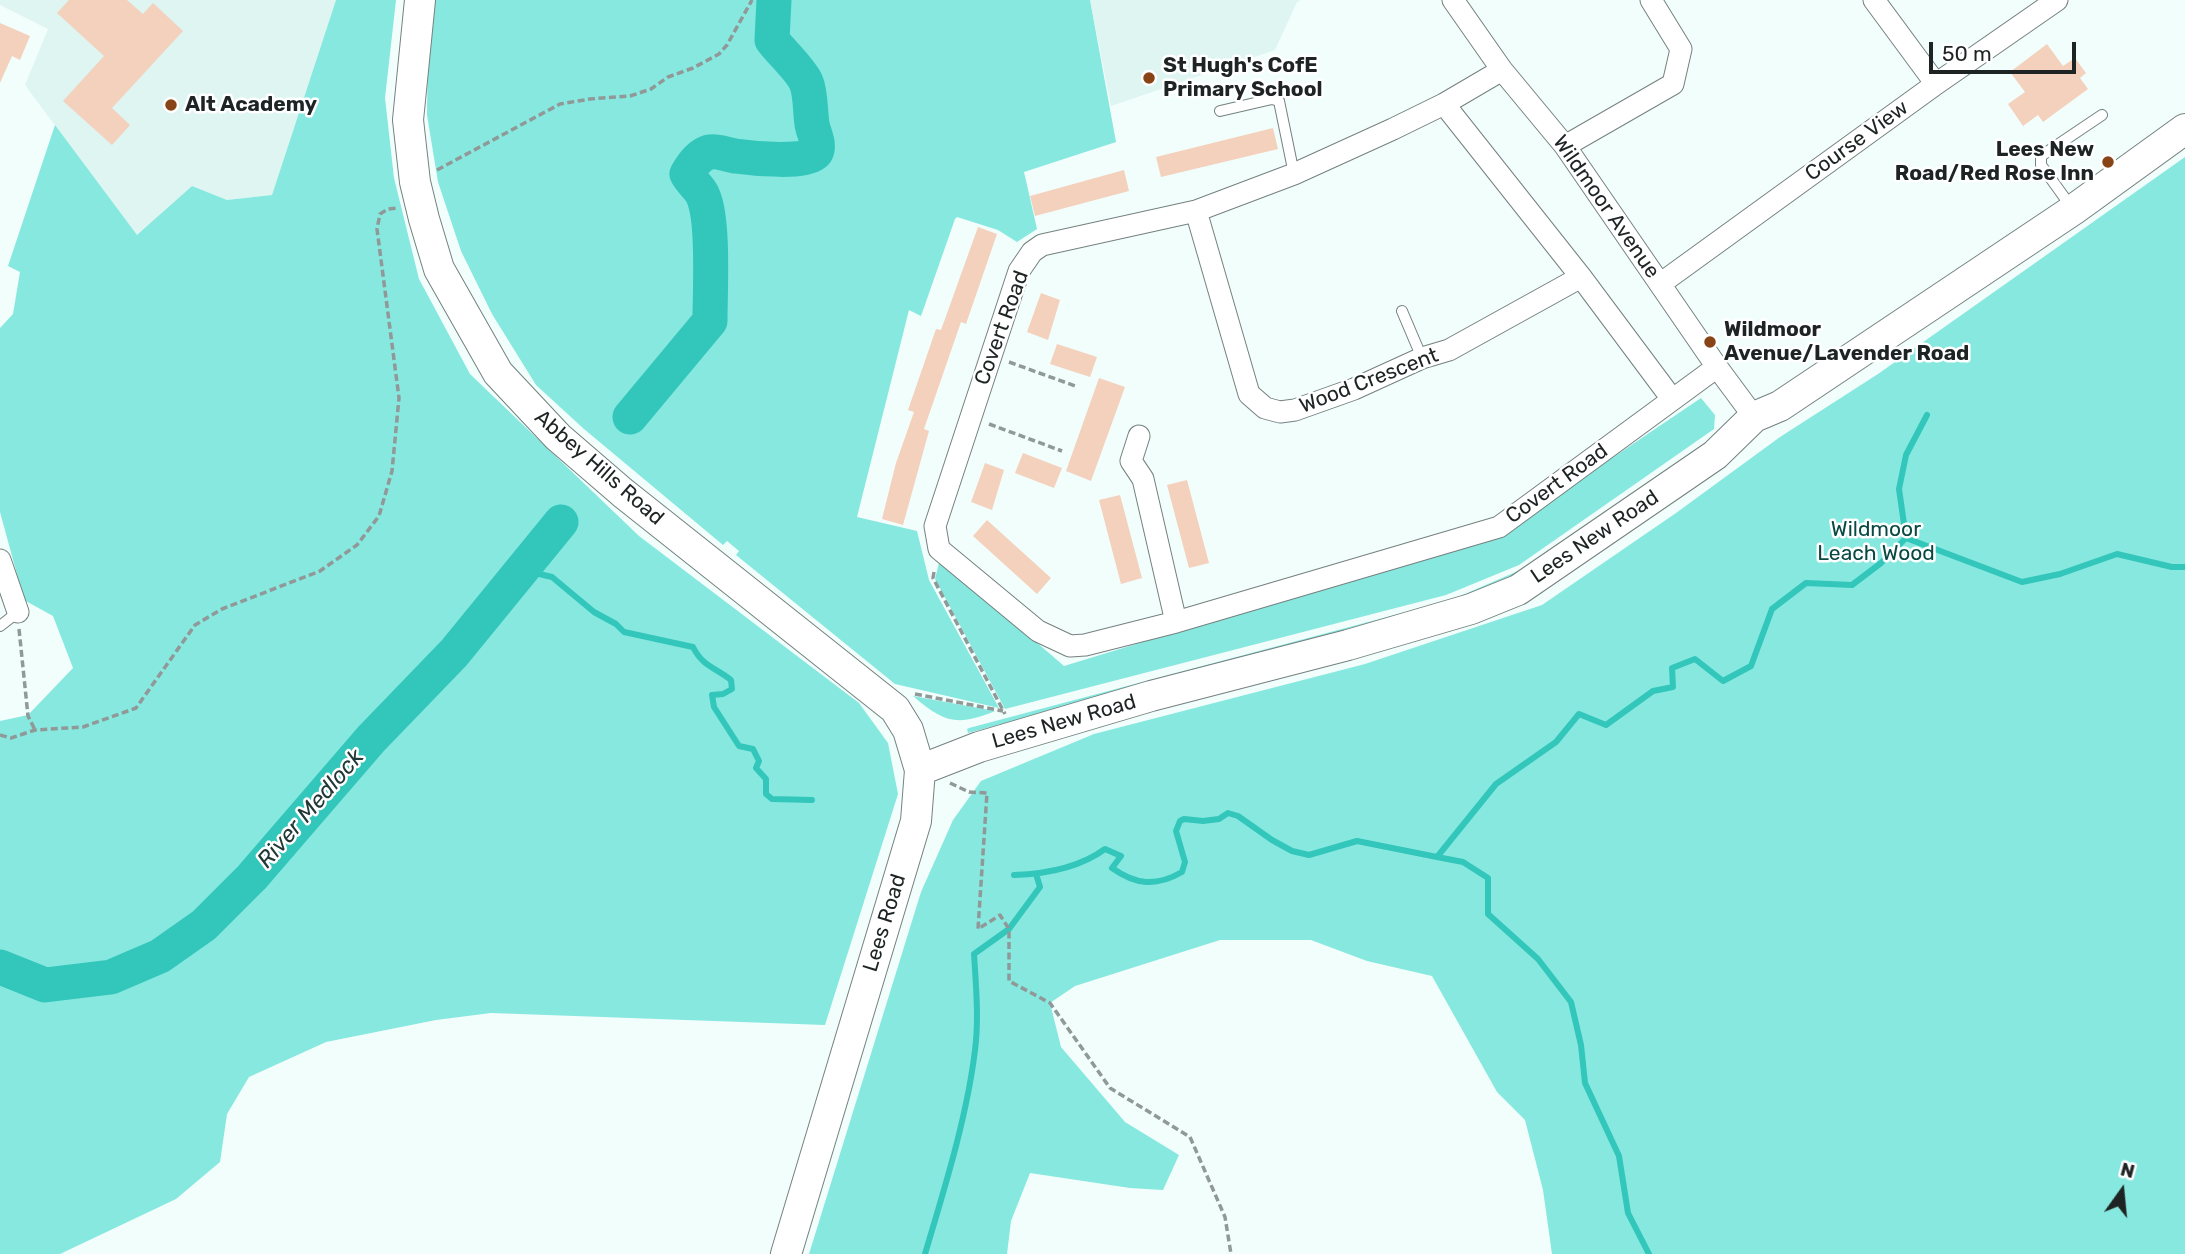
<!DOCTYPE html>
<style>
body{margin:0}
#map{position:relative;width:2185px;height:1254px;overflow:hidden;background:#f1fefc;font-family:Rubik,sans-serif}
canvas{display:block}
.north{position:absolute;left:2087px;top:1156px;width:70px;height:70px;-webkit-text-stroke:5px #fff;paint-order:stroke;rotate:15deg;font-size:19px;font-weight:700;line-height:28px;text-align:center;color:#1e2323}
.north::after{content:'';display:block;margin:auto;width:24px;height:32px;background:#1e2323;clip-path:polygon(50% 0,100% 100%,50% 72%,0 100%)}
.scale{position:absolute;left:1929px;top:42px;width:147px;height:32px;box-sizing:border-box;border:4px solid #1e2323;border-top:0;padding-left:9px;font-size:21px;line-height:24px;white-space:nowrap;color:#1e2323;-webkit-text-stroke:5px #fff;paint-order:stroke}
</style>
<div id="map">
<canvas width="2185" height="1254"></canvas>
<div class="north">N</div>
<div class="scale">50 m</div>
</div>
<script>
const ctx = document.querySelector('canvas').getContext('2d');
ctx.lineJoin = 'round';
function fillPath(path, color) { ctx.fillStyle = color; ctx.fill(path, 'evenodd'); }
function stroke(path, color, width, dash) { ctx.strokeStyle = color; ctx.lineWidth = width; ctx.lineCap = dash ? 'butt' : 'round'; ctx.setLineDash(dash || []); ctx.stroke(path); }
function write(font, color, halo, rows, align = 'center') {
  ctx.font = font + ' Rubik,sans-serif'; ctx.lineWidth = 5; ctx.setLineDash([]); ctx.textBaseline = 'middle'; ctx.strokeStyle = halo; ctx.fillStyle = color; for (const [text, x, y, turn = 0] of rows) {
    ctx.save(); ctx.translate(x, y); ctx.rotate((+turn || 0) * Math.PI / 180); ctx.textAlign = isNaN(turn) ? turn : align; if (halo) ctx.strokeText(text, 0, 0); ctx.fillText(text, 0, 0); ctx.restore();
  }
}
fillPath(new Path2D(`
 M 0,0 L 336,0 L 272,195 L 227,200 L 192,186 L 137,236 L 25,85 L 48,29 L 0,5 Z
 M 1090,0 L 1301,0 L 1297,2 L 1275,50 L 1111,106 Z`), '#def5f2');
fillPath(new Path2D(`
 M 336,0 L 396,0 L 385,98 L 394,178 L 419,279 L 470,374 L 639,536 L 859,703 L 888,743 L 898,794 L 825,1025 L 491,1013 L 436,1020 L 326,1042 L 249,1077 L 227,1114 L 220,1162 L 176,1199 L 60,1254 L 0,1254 L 0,721 L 28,715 L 73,668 L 53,616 L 24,600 L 0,512 L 0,328 L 13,314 L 20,272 L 8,266 L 55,125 L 137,235 L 192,186 L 227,200 L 272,195 Z
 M 433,0 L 1090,0 L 1116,142 L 1024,172 L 1037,229 L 1017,242 L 998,230 L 957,217 L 955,219 L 921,316 L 909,310 L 857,517 L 917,531 L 929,580 L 999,708 L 895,684 L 736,555 L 739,551 L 727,541 L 723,545 L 584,429 L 536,385 L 492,314 L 461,251 L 438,182 L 427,115 L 428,36 Z
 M 2185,157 L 2185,1254 L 1552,1254 L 1543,1190 L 1525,1120 L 1497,1092 L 1432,976 L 1367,961 L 1311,940 L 1220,940 L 1075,986 L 1050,1003 L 1061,1047 L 1125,1122 L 1179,1155 L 1163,1190 L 1130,1188 L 1030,1173 L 1011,1221 L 1007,1254 L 809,1254 L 921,892 L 953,820 L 981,781 L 1094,734 L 1365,664 L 1542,605 L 1676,513 L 1780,437 L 1878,374 Z
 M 1701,398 L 1715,415 L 1714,429 L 1519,565 L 1446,595 L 1005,709 L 935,579 L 940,559 L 1064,666 L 1501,533 Z
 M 1698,449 L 1520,574 L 1453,604 L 968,733 L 967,729 L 969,728 L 1451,600 L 1518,571 Z
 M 913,696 L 995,711 C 957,727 943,722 913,696 Z`), '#87e8df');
stroke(new Path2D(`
 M 1906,538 L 1899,489 L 1906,455 L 1927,415
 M 514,579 L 528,582 L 535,573 L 552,577 L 594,612 L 616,624 L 624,632 L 693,647 C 703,667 715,667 731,680 L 732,689 L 723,694 L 712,695 L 714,707 L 739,746 L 753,749 L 759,761 L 756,768 L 766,779 L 766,794 L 772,799 L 812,800
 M 1437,857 L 1463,862 L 1488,878 L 1488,914 L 1538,959 L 1571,1002 L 1581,1045 L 1585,1083 L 1619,1156 L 1628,1213 L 1649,1254
 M 1014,875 C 1045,874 1079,868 1105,849 L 1121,856 L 1112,868 C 1136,885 1156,887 1182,872 L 1185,862 L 1176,831 L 1180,821 L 1184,819 L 1203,821 L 1219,819 L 1228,813 L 1238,816 L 1272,840 L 1292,851 L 1309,855 L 1357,841 L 1437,857 L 1496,784 L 1556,742 L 1579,714 L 1606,725 L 1653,691 L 1673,687 L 1672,668 L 1695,659 L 1723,681 L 1751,666 L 1772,609 L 1806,583 L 1852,585 L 1881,563 L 1906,538 L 2022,582 L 2060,574 L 2117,554 L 2172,567 L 2185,567
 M 925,1254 C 944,1190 967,1117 975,1050 C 979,1019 976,986 974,954 L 1009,929 L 1040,887 L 1036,874`), '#33c6bb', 6);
stroke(new Path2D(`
 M 630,417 L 710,321 C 710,291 714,220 703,196 C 700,188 691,182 687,174 C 692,165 699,155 709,152 C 718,150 726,155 735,156 C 749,158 813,165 817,150 C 819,141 813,132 812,124 C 810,112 811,93 806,82 C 800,69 781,52 772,40 L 774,0
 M 0,967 L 45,985 L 111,977 L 160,956 L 204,925 L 252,877 L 371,739 L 454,653 L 561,522`), '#33c6bb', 35);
fillPath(new Path2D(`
 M 69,0 L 127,0 L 143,14 L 153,3 L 183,31 L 112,108 L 130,125 L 112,145 L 63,101 L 104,56 L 57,13 Z
 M 0,23 L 30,36 L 20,60 L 12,56 L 0,83 Z
 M 2047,44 L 2063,66 L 2075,58 L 2086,73 L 2080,78 L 2088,89 L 2043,122 L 2038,115 L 2023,126 L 2008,104 L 2025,92 L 2010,72 Z
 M 1273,128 L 1278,149 L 1161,177 L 1156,157 Z
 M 1124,170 L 1129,191 L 1035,216 L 1030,196 Z
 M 978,227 L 997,234 L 966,324 L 961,322 L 924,429 L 929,431 L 903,525 L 882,519 L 896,463 L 914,412 L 908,410 L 936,329 L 941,330 Z
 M 1041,293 L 1060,300 L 1048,340 L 1027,332 Z
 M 1057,344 L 1097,357 L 1090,377 L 1050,364 Z
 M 1099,378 L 1125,387 L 1091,481 L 1066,471 Z
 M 1023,453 L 1062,468 L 1054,488 L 1015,473 Z
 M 985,463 L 1004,470 L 992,510 L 971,502 Z
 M 1187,480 L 1209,563 L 1189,568 L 1167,485 Z
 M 1120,495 L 1142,578 L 1121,584 L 1099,500 Z
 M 987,520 L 1051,578 L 1037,594 L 973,536 Z`), '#f4d1bd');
const lane = new Path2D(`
 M 1220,111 L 1272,99 L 1279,101 L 1294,174
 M 2072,208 L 2041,165 L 2041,156 L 2102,115
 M 1402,311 L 1422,358
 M 0,626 L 18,612`);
const street = new Path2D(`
 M 1453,0 L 1502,70 L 1565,146 L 1717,367 L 1754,417
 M 1874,0 L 1936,84
 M 1502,70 L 1444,104 L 1393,129 L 1294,174 L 1196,211 L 1042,245 L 1032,252 L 1019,271 L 935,526 L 939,549 L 1038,631 L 1070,646 L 1085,645 L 1176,622 L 1499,527 L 1717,367
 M 1444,104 L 1581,277 L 1672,399
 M 1565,146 L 1673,84 L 1681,49 L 1651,0
 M 1196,211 L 1249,394 L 1265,408 L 1280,412 L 1295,410 L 1354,389 L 1422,358 L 1449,350 L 1581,277
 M 1660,284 L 1936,84 L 2057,0
 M 1139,436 L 1131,461 L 1143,479 L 1176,622
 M 0,560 L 18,612`);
const secondary = new Path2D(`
 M 420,0 L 408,120 L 415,182 L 424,219 L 439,269 L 498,373 L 558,437 L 623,493 L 895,709 L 908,730 L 920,770 L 916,821 L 786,1254
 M 920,770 L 979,747 L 1151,696 L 1348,645 L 1471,609 L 1518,590 L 1715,455 L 1754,417 L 1780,406 L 2073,210 L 2185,129`);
stroke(lane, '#75817f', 12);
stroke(street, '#75817f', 23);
stroke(secondary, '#75817f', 32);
stroke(new Path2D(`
 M 437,170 L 560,104 L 590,99 L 630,96 L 651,89 L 668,77 L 693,68 L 719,54 L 727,45 L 752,0
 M 1009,362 L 1078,387
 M 989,424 L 1062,451
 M 934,572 L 933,578 L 1005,714
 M 19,629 L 28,716 L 35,730
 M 915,694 L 1003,711
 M 0,735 L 11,738 L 35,730 L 83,727 L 136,708 L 195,625 L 222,609 L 320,571 L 357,545 L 379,516 L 392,471 L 399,398 L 377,229 L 380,214 L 388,209 L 397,208
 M 950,783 L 969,792 L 987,793 L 978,929 L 1000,915 L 1009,929 L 1009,981 L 1050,1003 L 1110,1088 L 1190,1137 L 1225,1217 L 1231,1254`), '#909998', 3.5, [7, 3.5]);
stroke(lane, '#fff', 10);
stroke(street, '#fff', 21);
stroke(secondary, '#fff', 30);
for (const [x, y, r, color] of [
 [1149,78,7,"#884416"],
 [171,105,7,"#884416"],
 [2108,162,7,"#884416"],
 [1710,342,7,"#884416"]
]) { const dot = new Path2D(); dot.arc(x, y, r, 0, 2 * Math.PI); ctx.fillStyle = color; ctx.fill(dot); stroke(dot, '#fff', 2.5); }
write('bold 21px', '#1e2323', '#fff', [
 ["St Hugh's CofE",1163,66],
 ["Primary School",1163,90],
 ["Alt Academy",185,105],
 ["Lees New",2094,150,"right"],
 ["Road/Red Rose Inn",2094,174,"right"],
 ["Wildmoor",1724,330],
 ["Avenue/Lavender Road",1724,354]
], 'left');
write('21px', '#1e2323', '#fff', [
 ["Course View",1857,141,-36],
 ["Wildmoor Avenue",1606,207,55],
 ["Covert Road",1002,328,-70],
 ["Wood Crescent",1369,381,-21],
 ["Abbey Hills Road",599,468,41],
 ["Covert Road",1557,484,-36],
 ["Lees New Road",1595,537,-34],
 ["Lees New Road",1064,722,-16],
 ["Lees Road",885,923,-73]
]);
write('21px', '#094944', '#fff', [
 ["Wildmoor",1876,530],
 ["Leach Wood",1876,554]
]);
write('italic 23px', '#213836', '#fff', [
 ["River Medlock",311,809,-49]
]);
</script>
